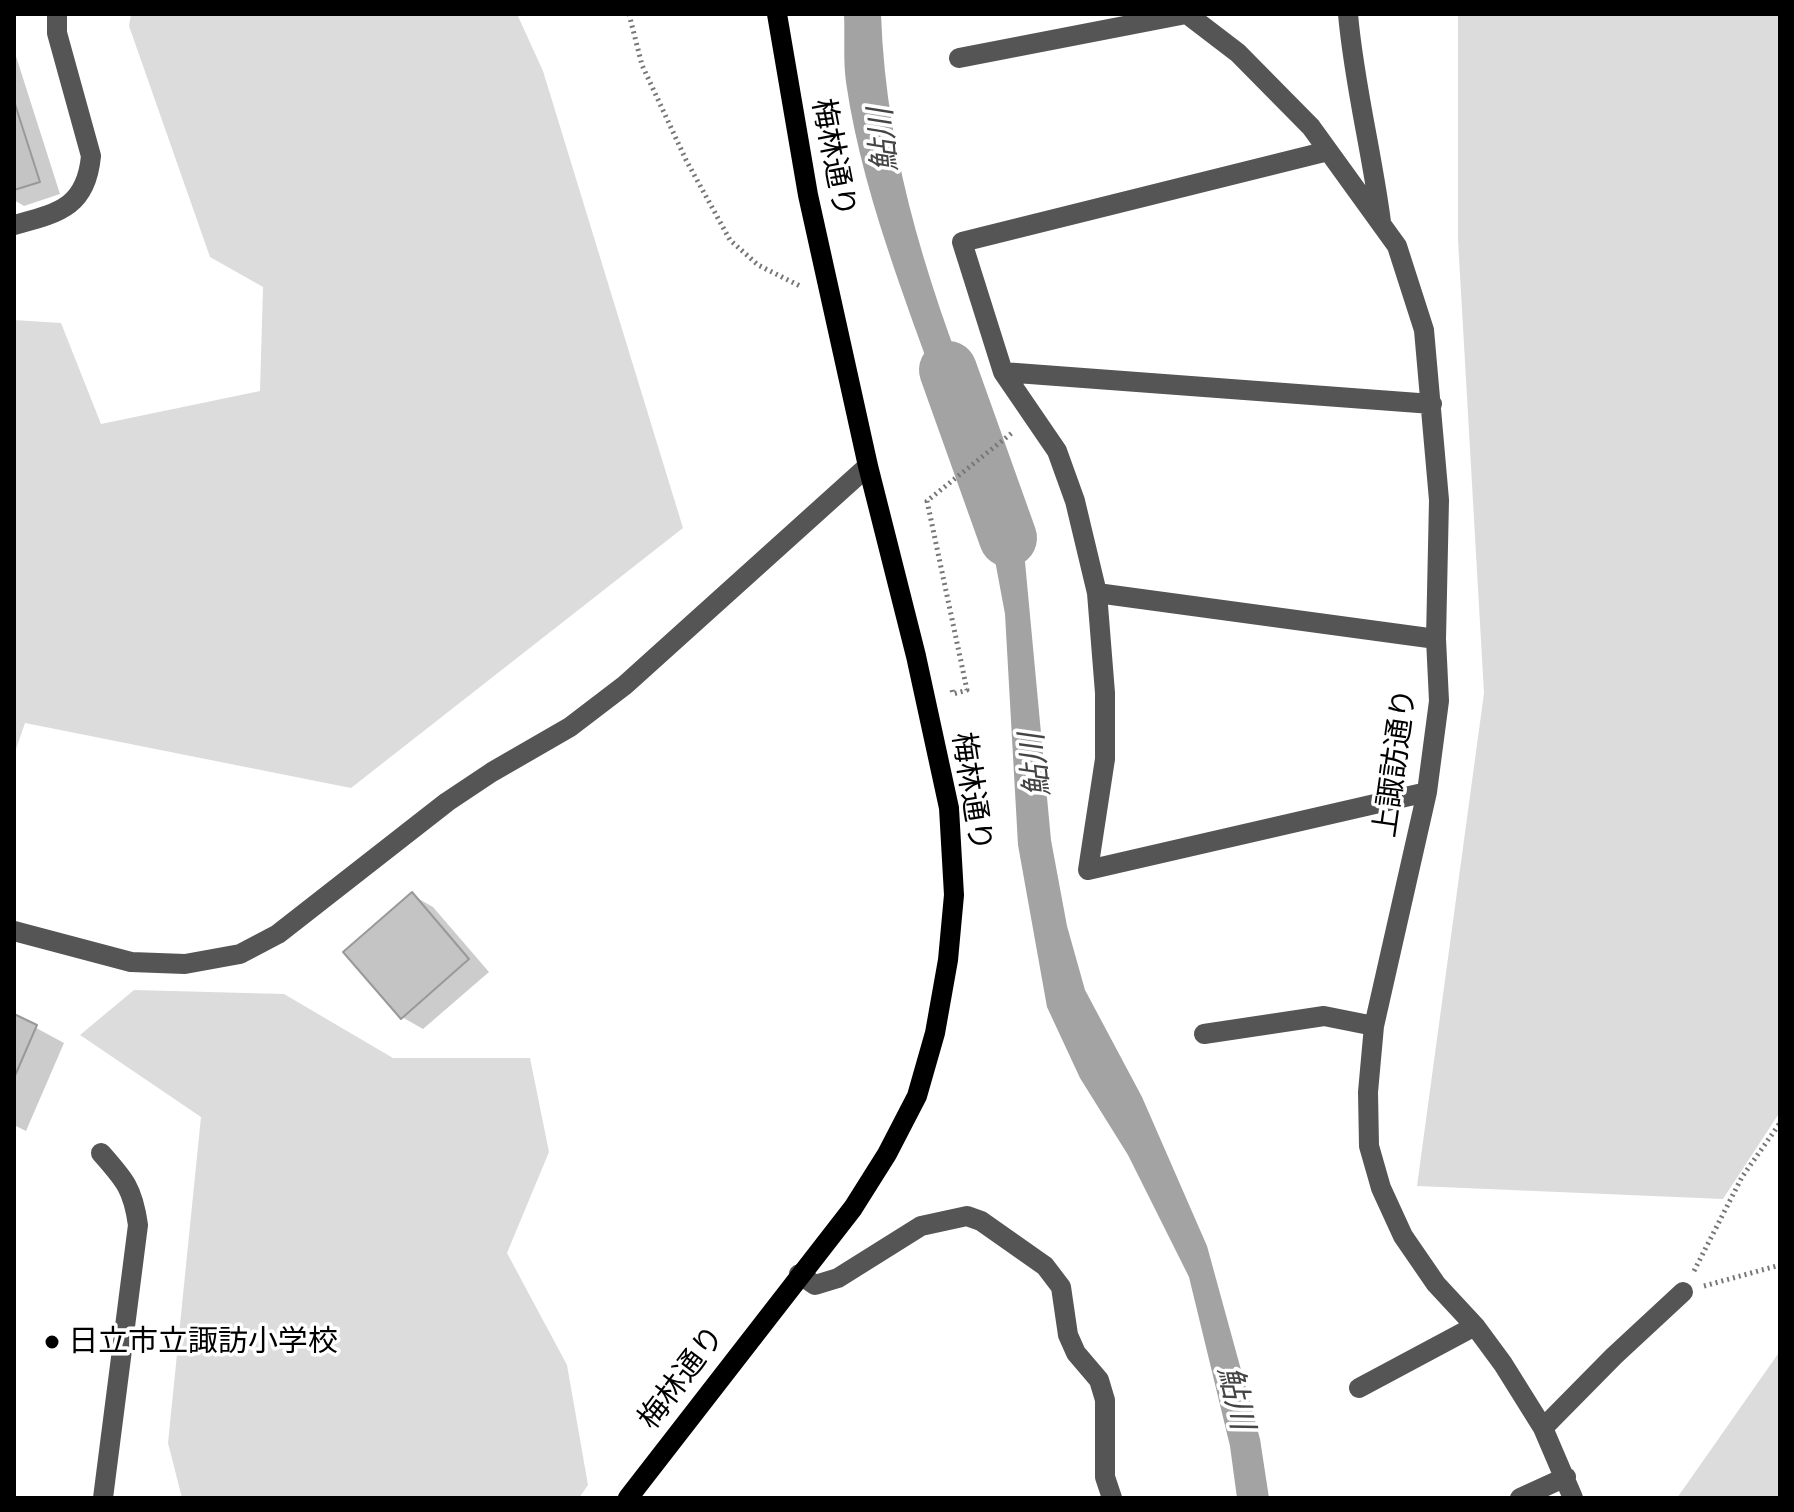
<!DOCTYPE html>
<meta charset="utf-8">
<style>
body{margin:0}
#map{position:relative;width:1794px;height:1512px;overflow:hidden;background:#fff;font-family:"PT Sans Narrow",sans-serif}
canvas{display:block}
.frame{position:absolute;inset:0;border:16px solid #000;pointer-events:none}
</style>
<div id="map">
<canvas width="1794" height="1512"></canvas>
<div class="frame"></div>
</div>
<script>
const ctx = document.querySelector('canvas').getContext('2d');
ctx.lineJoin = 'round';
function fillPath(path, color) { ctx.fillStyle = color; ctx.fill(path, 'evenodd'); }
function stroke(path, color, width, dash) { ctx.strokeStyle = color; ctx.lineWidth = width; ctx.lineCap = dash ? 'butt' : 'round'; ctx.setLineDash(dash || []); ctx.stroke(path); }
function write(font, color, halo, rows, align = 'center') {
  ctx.font = font + ' "PT Sans Narrow","Noto Sans JP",sans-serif'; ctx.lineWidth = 7; ctx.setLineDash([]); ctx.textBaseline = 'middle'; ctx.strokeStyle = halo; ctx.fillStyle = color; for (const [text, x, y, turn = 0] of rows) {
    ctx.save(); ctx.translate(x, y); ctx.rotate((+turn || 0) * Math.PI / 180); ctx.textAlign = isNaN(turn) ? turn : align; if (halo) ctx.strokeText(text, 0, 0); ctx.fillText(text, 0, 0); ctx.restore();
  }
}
fillPath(new Path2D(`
 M 131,14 L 517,14 L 543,71 L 683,528 L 351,788 L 25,723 L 14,755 L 14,320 L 61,323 L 101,424 L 260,391 L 263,287 L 210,257 L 129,26 Z
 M 1458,14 L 1780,14 L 1780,1112 L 1723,1199 L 1417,1186 L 1484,693 L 1458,240 Z
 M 134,990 L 284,994 L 393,1058 L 530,1058 L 549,1152 L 507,1253 L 567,1365 L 588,1485 L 579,1498 L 182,1498 L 168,1443 L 201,1117 L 80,1035 Z
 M 1780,1351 L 1780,1498 L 1677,1498 Z`), '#dcdcdc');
fillPath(new Path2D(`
 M 844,14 L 881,14 C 886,164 933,299 988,437 L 961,458 C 921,336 864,208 846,82 C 843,60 845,36 844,14 Z
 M 997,453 L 1018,503 L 1021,519 L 1051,840 L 1067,926 L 1085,990 L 1142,1097 L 1207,1246 L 1260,1439 L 1269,1498 L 1237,1498 L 1230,1446 L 1189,1277 L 1128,1155 L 1080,1078 L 1047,1007 L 1018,845 L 1005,614 L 991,539 L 970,475 Z`), '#a3a3a3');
fillPath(new Path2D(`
 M 14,50 L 60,194 L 24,206 L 14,200 Z
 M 412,895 L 433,907 L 489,972 L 423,1029 L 402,1017 Z
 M 14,1016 L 64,1043 L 26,1131 L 14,1125 Z`), '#0003');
stroke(new Path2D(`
 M 948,370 L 1008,538`), '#a3a3a3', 58);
const building = new Path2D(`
 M 14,101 L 40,182 L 14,190 Z
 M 412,892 L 469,959 L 401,1019 L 343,952 Z
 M 14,1014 L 37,1025 L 14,1078 Z`);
fillPath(building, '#c4c4c4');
stroke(building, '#999', 2);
stroke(new Path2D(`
 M 629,14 L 642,65 L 686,160 L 730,240 L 758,265 L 802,287
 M 952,690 L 953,694 L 967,690 L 927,501 L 1013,432
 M 1694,1271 L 1742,1177 L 1780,1123
 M 1704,1286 L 1780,1265`), '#777', 5, [2, 4]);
stroke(new Path2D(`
 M 1187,14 L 1238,53 L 1311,127 L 1397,246 L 1424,330 L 1439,500 L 1436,639 L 1439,701 L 1427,792 L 1374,1026 L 1368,1092 L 1369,1146 L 1381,1188 L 1403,1236 L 1436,1284 L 1475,1326 L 1503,1364 L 1543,1428 L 1573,1498
 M 1348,14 C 1354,84 1372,152 1381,222
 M 959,58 L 1186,14
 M 1328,151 L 962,242 L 1003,372 L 1432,404
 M 14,225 C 58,213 86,208 91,156 L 57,33 L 57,14
 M 1003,372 L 1057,451 L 1075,501 L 1097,593 L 1436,639
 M 1097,593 L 1105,693 L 1105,759 L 1088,870 L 1427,792
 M 14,931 L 131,962 L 185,964 L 240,954 L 278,934 L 447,802 L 492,772 L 570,727 L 625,685 L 868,466
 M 1204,1034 L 1324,1016 L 1374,1026
 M 101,1153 C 125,1180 133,1189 138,1225 L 103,1498
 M 799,1274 L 815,1285 L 838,1278 L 921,1226 L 967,1216 L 981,1221 L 1045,1266 L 1061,1287 L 1068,1335 L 1076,1353 L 1099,1380 L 1105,1400 L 1105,1477 L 1112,1498
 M 1359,1388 L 1475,1326
 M 1543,1428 L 1614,1356 L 1683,1292
 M 1520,1498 L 1566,1477`), '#555', 20);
stroke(new Path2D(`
 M 628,1498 L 853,1208 L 887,1154 L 917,1096 L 935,1033 L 948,960 L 954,895 L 949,808 L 916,656 L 868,466 L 808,195 L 777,14`), '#000', 20);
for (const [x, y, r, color] of [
 [52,1342,8,"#000"]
]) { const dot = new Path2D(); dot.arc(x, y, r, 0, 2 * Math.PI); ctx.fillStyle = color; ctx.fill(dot); stroke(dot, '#fff', 3); }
write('30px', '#000', '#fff', [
 ["梅林通り",833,158,79],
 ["上諏訪通り",1396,763,-82],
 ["梅林通り",971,792,81],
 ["梅林通り",682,1378,-53]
]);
write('30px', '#000', '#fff', [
 ["日立市立諏訪小学校",68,1342]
], 'left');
write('italic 32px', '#444', '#fff', [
 ["鮎川",884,140,-95],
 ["鮎川",1036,765,-96],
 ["鮎川",1235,1398,77]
]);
</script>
